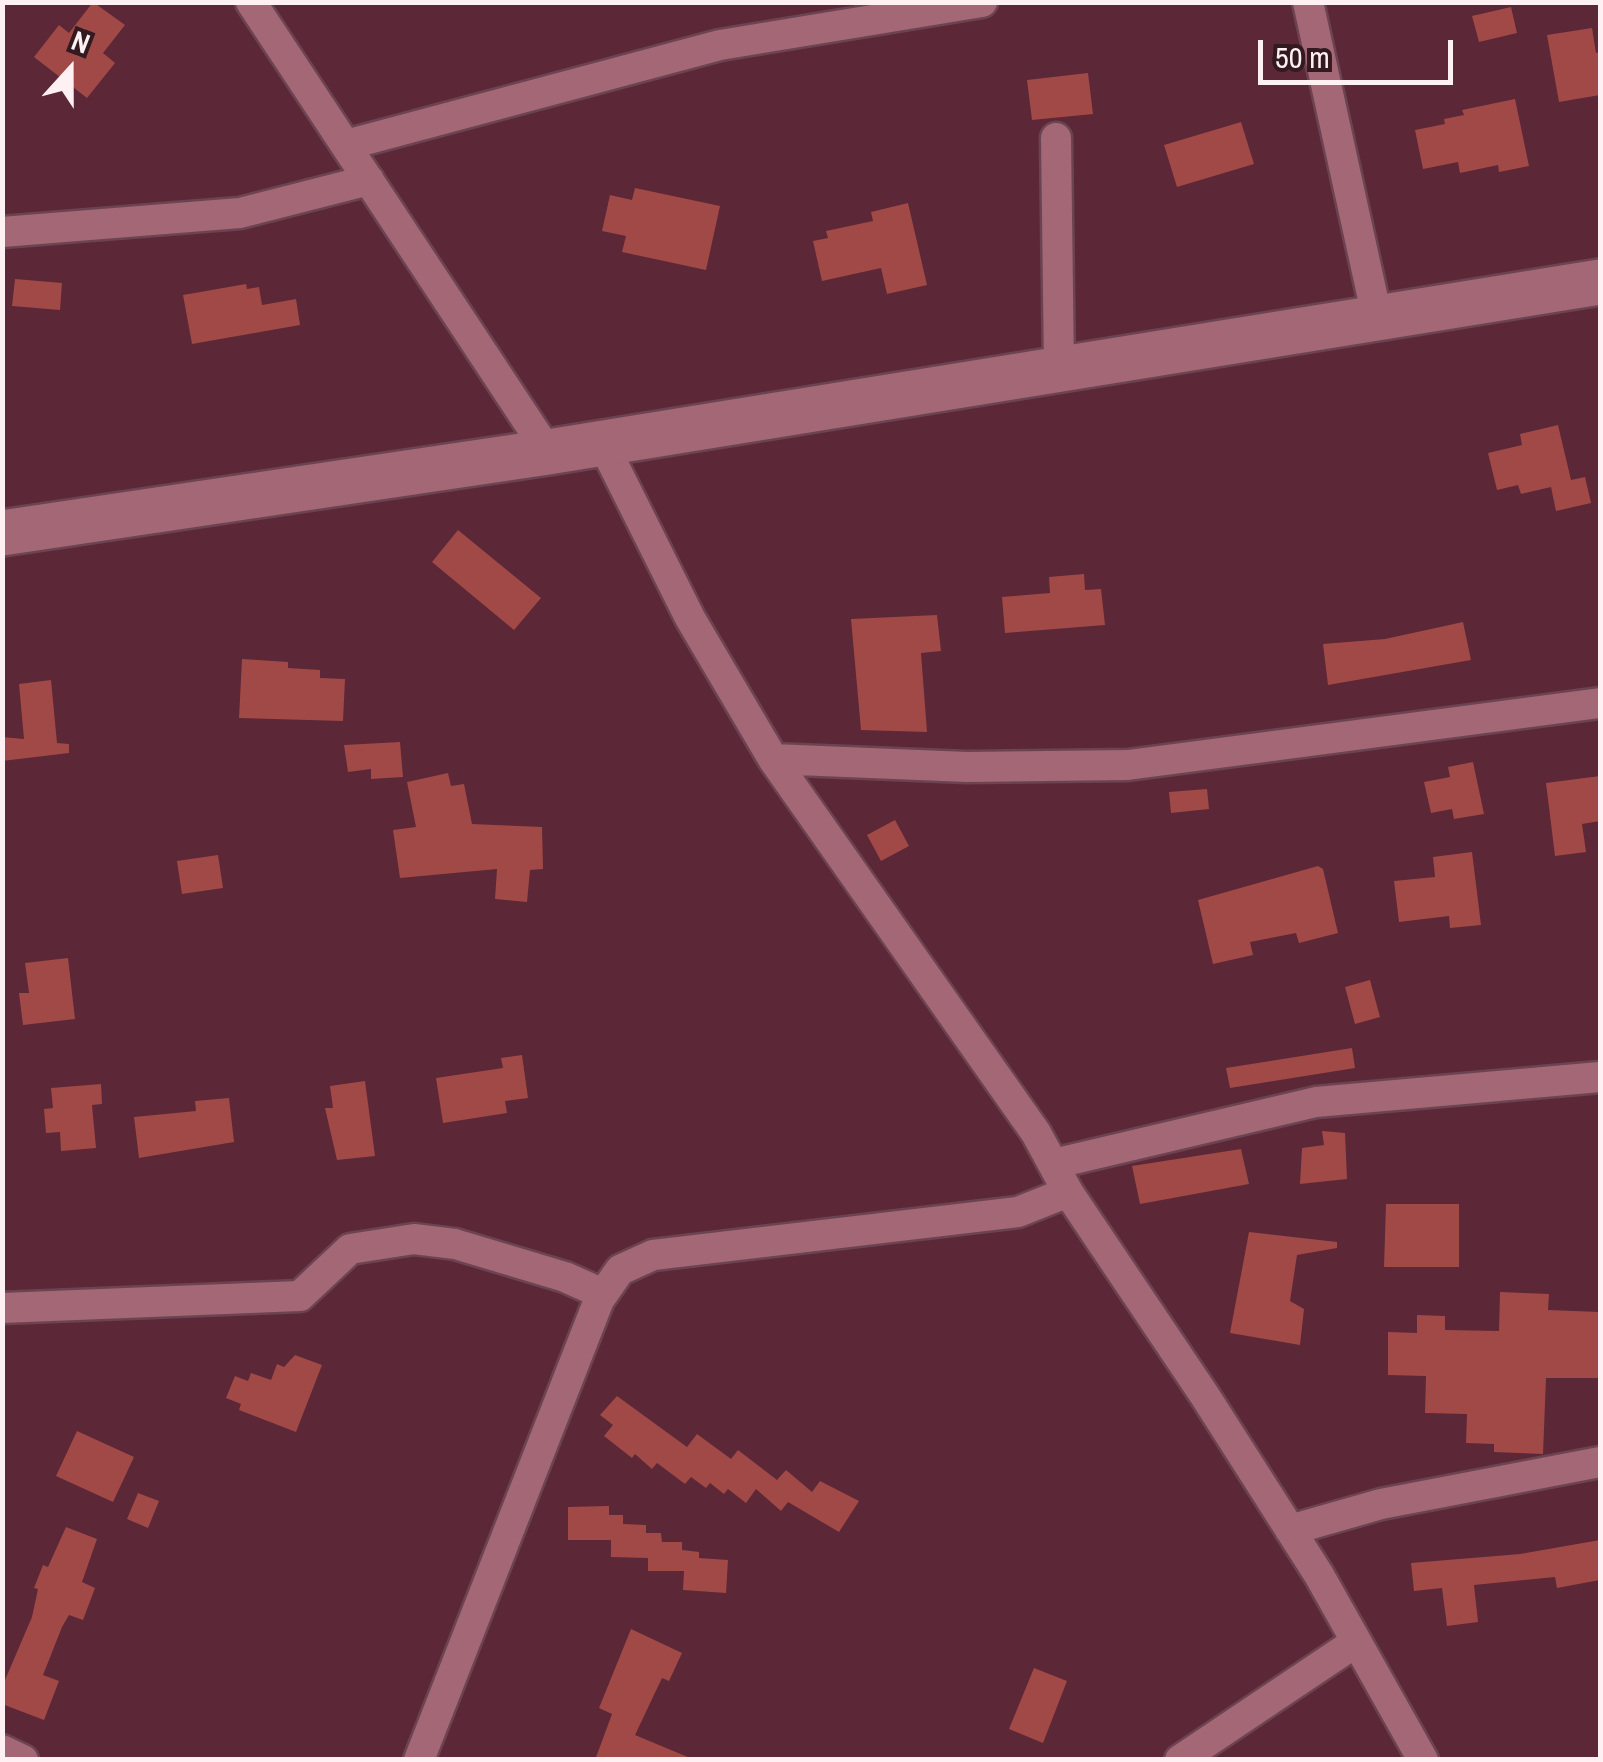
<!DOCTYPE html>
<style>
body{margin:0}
#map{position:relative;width:1603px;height:1762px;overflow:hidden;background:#5c2736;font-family:"Archivo Narrow",sans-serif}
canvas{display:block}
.frame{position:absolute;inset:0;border:5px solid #fef0f3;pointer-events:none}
.north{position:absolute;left:20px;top:20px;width:100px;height:100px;-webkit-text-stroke:8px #321a20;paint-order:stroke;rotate:21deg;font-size:28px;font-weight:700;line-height:40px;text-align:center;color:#fef0f3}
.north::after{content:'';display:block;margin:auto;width:35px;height:45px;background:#fef0f3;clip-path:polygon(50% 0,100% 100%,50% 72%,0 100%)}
.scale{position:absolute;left:1258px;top:40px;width:195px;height:45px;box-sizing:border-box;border:5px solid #fef0f3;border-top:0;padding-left:12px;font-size:30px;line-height:35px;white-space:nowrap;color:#fef0f3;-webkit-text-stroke:8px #321a20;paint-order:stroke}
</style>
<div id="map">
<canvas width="1603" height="1762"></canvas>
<div class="frame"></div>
<div class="north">N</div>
<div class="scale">50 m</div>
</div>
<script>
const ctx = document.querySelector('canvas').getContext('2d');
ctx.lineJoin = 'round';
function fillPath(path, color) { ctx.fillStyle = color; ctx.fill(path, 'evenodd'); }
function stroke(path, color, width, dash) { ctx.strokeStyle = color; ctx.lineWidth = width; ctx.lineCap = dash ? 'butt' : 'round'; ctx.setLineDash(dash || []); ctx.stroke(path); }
fillPath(new Path2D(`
 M 93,2 L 125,25 L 103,53 L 115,63 L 87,98 L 34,57 L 59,25 L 69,33 Z
 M 1511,7 L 1517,33 L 1479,42 L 1472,16 Z
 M 1592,28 L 1596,53 L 1600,52 L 1600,95 L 1559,102 L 1547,35 Z
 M 1088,73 L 1093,114 L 1032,120 L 1027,80 Z
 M 1515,99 L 1529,166 L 1499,172 L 1498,165 L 1460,173 L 1458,162 L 1423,169 L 1415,130 L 1445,124 L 1444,119 L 1464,115 L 1462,110 Z
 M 1241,122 L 1254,164 L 1177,187 L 1164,145 Z
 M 635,188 L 720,206 L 706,270 L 622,252 L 626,236 L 602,231 L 610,195 L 632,200 Z
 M 908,203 L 927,285 L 887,294 L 881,268 L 822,281 L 813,241 L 828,238 L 826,231 L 873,221 L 871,212 Z
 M 15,279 L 62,283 L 60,310 L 12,306 Z
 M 246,284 L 247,289 L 259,287 L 262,305 L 296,299 L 300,325 L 192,344 L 183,295 Z
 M 1558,425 L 1571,480 L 1585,477 L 1591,503 L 1556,511 L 1551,487 L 1521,494 L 1518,485 L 1497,490 L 1488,453 L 1522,445 L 1520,434 Z
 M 458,530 L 541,598 L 514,630 L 432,562 Z
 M 1084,574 L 1085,590 L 1101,589 L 1105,625 L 1005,633 L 1002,597 L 1050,593 L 1049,577 Z
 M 937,615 L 941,651 L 921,653 L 927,732 L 861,730 L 851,619 Z
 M 1463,622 L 1471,660 L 1328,685 L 1323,644 L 1385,639 Z
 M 242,659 L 288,662 L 288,668 L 320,670 L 320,678 L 345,679 L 343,721 L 239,718 Z
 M 51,680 L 57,743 L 69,744 L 69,753 L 2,761 L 2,737 L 24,739 L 19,684 Z
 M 400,742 L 403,777 L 371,779 L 371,769 L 348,772 L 344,745 Z
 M 1473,762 L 1484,814 L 1454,819 L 1452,809 L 1431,813 L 1424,782 L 1450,777 L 1448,767 Z
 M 448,773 L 451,786 L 464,784 L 472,824 L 542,827 L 543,869 L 530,870 L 527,902 L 495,899 L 497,869 L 400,878 L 393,830 L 416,827 L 407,782 Z
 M 1600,776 L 1600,821 L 1582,824 L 1586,852 L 1555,856 L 1546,783 Z
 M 1207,789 L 1209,809 L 1171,813 L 1169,792 Z
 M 895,820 L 909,846 L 881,861 L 867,835 Z
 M 1472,852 L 1481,925 L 1450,928 L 1449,916 L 1399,922 L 1394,881 L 1435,877 L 1433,857 Z
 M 218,855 L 223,888 L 182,894 L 177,861 Z
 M 1318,866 L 1323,869 L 1338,933 L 1299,943 L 1296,933 L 1250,942 L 1253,955 L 1213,964 L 1198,900 Z
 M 68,958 L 75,1019 L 23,1025 L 19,993 L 29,993 L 25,963 Z
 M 1370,980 L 1380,1017 L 1355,1024 L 1345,987 Z
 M 1352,1048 L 1355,1068 L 1230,1088 L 1226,1068 Z
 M 522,1055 L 528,1098 L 505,1101 L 507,1113 L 443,1123 L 436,1078 L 503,1068 L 501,1058 Z
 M 365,1081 L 375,1156 L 337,1160 L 325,1108 L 333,1108 L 330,1086 Z
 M 101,1084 L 102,1104 L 92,1105 L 96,1148 L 61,1151 L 60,1132 L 46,1133 L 44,1109 L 53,1108 L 51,1088 Z
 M 229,1098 L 234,1142 L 139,1158 L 134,1117 L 196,1111 L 195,1101 Z
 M 1322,1131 L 1345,1133 L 1347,1179 L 1300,1184 L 1302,1148 L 1324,1145 Z
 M 1241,1149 L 1249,1184 L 1140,1204 L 1132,1166 Z
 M 1386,1204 L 1459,1204 L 1459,1267 L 1384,1267 Z
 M 1249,1232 L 1337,1242 L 1337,1248 L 1297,1255 L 1290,1301 L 1304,1309 L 1300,1345 L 1230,1333 Z
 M 1500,1292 L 1549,1294 L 1548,1310 L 1600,1312 L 1600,1378 L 1546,1378 L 1543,1454 L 1494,1452 L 1494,1444 L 1466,1443 L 1467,1414 L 1425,1413 L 1426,1376 L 1388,1375 L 1388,1332 L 1417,1333 L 1417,1315 L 1445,1316 L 1445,1330 L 1499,1331 Z
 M 295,1355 L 322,1365 L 296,1432 L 239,1410 L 241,1404 L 226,1398 L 235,1376 L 248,1381 L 251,1373 L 271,1380 L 277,1364 L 284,1367 Z
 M 617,1396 L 687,1447 L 697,1434 L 731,1459 L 738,1450 L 777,1480 L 786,1470 L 812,1492 L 820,1481 L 859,1501 L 839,1532 L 788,1502 L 781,1511 L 756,1489 L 746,1503 L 728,1489 L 724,1494 L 710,1483 L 706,1488 L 691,1477 L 685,1484 L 657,1463 L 652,1469 L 635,1454 L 632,1458 L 604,1436 L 613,1425 L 600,1415 Z
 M 77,1431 L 134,1457 L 113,1502 L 56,1476 Z
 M 138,1493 L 159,1501 L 148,1528 L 127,1519 Z
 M 609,1506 L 609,1515 L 623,1515 L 623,1524 L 646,1525 L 646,1533 L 661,1533 L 662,1542 L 682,1542 L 682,1550 L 699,1552 L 699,1558 L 728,1560 L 726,1593 L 683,1590 L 684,1571 L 648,1571 L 648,1558 L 611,1557 L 611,1540 L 568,1540 L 568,1507 Z
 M 66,1527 L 97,1539 L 82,1582 L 95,1588 L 83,1620 L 69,1615 L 62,1627 L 43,1675 L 59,1681 L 44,1720 L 2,1704 L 2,1687 L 32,1617 L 38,1589 L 34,1588 L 43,1565 L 48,1567 Z
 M 1600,1540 L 1600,1580 L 1557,1588 L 1555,1577 L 1474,1585 L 1478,1622 L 1447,1626 L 1442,1588 L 1414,1591 L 1411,1563 L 1520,1554 Z
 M 631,1629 L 682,1653 L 669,1681 L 662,1678 L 635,1735 L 695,1760 L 595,1760 L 612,1714 L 599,1708 Z
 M 1034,1668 L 1067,1681 L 1043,1743 L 1009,1729 Z`), '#a14947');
const street = new Path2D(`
 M 251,2 L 548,452
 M 1308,2 L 1377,317
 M 1056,138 L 1059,368
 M 346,145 L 720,45 L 982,2
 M 2,232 L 240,213 L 369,180
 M 773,759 L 967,767 L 1128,765 L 1600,703
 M 1053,1164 L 1316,1102 L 1600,1077
 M 1068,1192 L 1205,1396 L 1319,1575 L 1423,1760
 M 2,1308 L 300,1296 L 350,1249 L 414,1239 L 455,1244 L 565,1277 L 603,1294
 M 1290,1530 L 1381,1504 L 1600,1462
 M 2,1750 L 23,1760
 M 419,1760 L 599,1300 L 620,1270 L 653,1255 L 1018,1212 L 1068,1192 L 1036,1133 L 773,759 L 690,618 L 601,440
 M 1180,1760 L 1356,1642`);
const secondary = new Path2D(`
 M 2,533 L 548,452 L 1600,282`);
stroke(street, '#6c4351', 35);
stroke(secondary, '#6c4351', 50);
stroke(street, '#a36776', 30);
stroke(secondary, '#a36776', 45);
</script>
